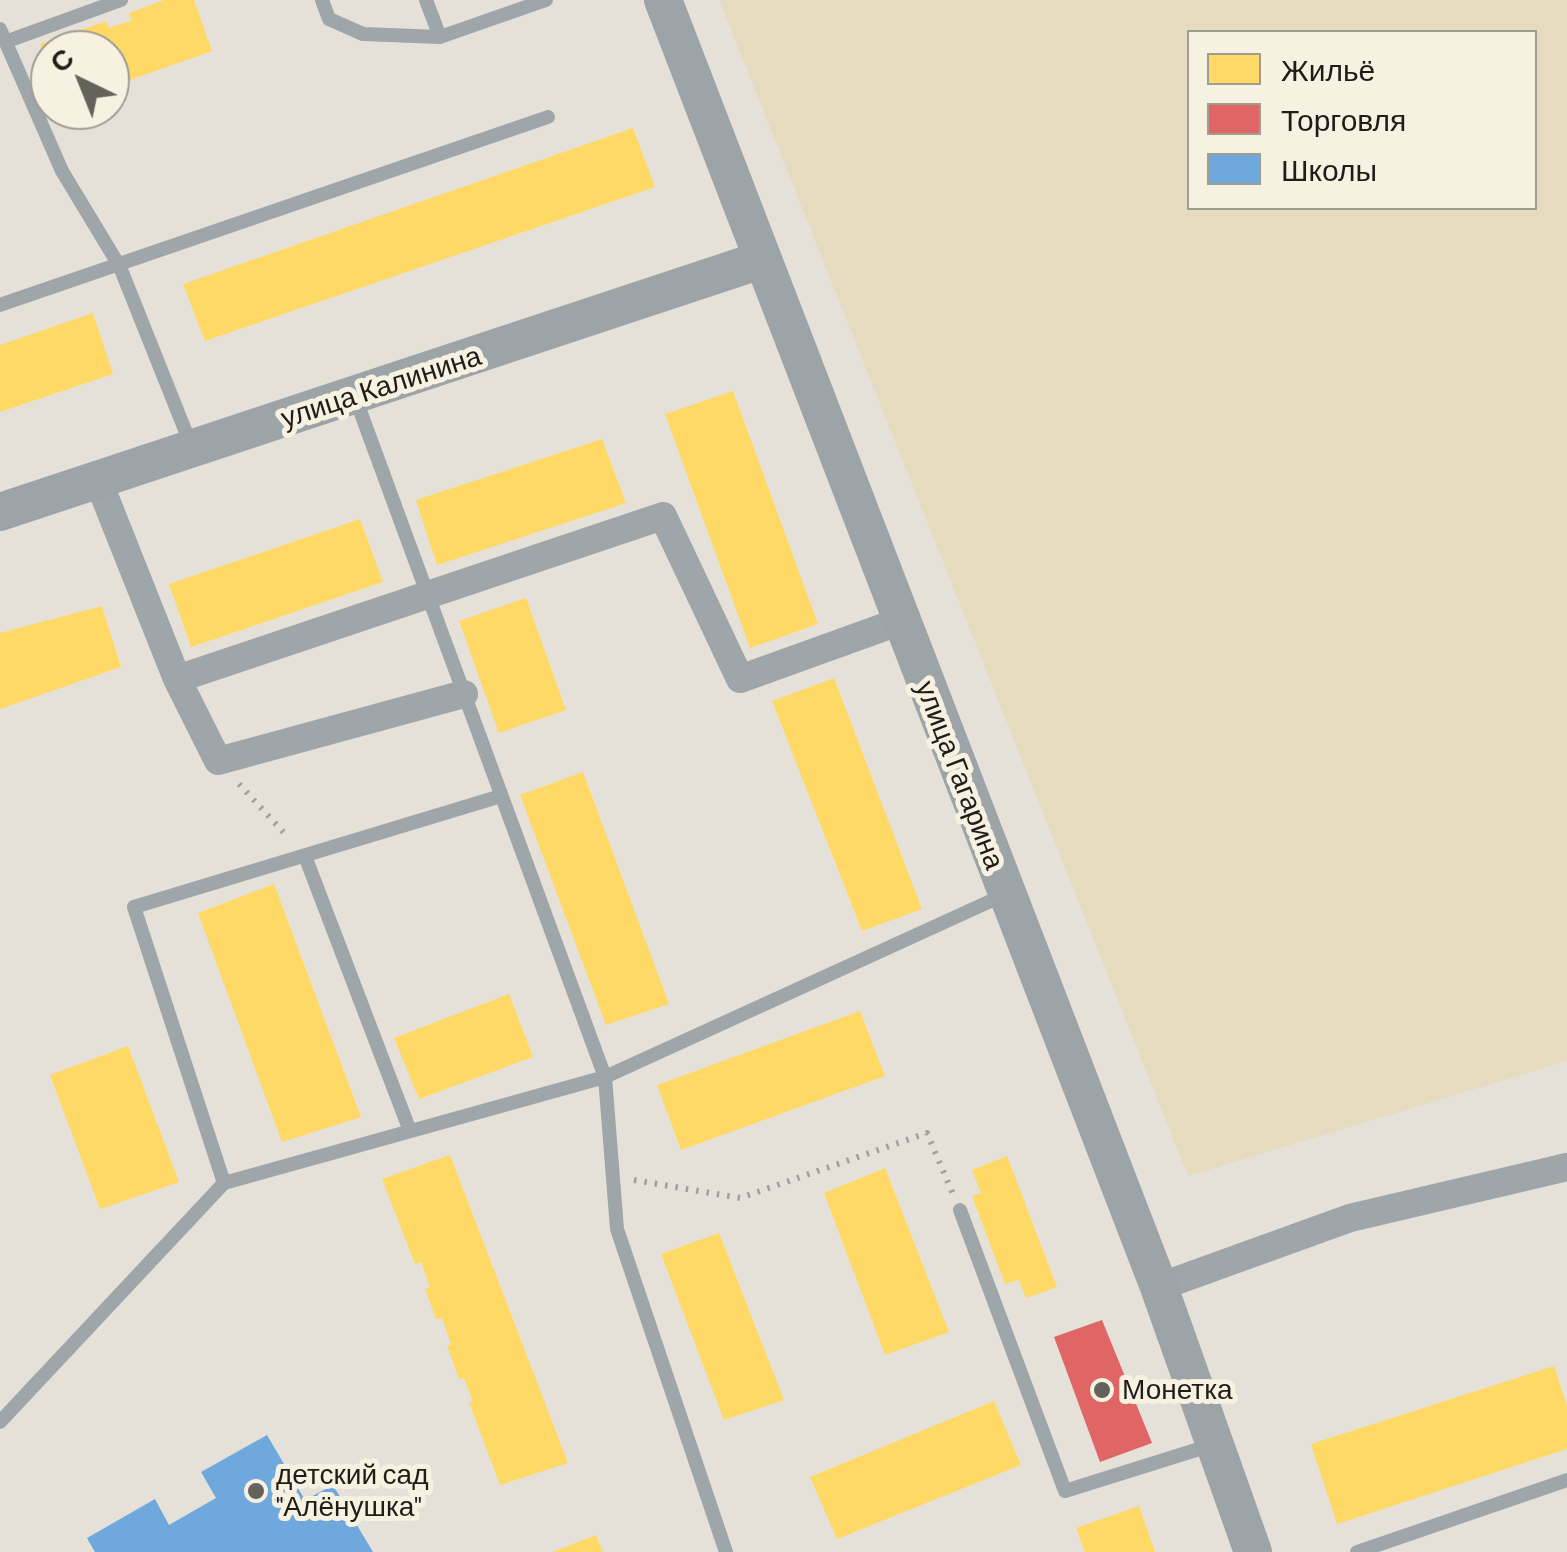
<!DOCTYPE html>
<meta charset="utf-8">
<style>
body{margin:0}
#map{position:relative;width:1567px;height:1552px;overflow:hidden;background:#e5e1d9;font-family:Barlow,sans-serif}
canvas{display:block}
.legend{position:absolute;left:1187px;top:30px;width:350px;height:180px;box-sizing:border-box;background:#f7f1e1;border:2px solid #a19c91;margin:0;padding:12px 18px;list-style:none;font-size:30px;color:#201d18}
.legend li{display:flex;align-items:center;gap:20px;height:50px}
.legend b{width:50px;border:2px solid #a19c91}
.north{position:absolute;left:30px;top:30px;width:100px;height:100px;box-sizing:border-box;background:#f7f1e1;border:2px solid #a19c91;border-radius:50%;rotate:317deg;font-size:28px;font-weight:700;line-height:40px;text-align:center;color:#201d18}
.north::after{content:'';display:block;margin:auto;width:35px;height:45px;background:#65625c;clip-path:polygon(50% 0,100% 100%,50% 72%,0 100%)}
</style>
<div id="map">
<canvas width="1567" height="1552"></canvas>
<ul class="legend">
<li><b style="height:28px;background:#ffd966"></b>Жильё</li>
<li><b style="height:28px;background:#e06666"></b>Торговля</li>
<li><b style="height:28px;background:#6fa8dc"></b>Школы</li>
</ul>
<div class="north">С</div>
</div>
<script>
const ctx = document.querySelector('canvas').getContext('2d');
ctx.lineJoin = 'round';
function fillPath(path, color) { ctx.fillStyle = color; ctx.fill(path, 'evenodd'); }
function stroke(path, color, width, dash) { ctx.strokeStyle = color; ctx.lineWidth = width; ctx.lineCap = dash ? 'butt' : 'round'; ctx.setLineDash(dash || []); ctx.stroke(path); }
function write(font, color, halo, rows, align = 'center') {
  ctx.font = font + ' Barlow,sans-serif'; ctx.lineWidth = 10; ctx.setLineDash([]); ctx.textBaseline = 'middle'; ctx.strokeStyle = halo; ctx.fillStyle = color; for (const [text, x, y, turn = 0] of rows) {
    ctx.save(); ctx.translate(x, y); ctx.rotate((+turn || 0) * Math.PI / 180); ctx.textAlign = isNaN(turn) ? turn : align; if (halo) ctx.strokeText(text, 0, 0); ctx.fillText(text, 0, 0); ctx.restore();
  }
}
fillPath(new Path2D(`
 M 719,0 L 1567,0 L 1567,1061 L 1188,1176 ZM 1190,32 L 1534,32 L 1534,208 L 1190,208 Z`), '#e6dabf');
fillPath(new Path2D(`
 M 164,0 L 194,0 L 212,51 L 110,87 L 110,50 L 50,50 L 50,70 L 40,44 L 106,21 L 109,28 L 132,20 L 129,13 Z
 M 633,128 L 655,187 L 205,341 L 183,284 Z
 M 93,313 L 113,374 L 0,412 L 0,345 Z
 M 733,391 L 818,624 L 750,648 L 665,414 Z
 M 602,439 L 626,503 L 437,565 L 416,500 Z
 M 360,519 L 383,582 L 191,647 L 169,584 Z
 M 526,598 L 566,710 L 499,733 L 459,621 Z
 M 102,606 L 121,667 L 0,709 L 0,633 Z
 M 834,678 L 922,909 L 862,931 L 772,701 Z
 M 583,772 L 669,1004 L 606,1025 L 520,795 Z
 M 274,884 L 361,1117 L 282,1142 L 198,913 Z
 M 509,994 L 533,1057 L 419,1099 L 394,1038 Z
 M 860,1011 L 885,1076 L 681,1150 L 657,1085 Z
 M 128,1046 L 179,1182 L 100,1209 L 50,1075 Z
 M 450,1155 L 568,1463 L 500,1485 L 469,1402 L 473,1402 L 464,1378 L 459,1379 L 447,1346 L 451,1344 L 442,1318 L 436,1319 L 425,1289 L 430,1287 L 421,1262 L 415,1264 L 382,1179 Z
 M 1007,1156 L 1057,1287 L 1026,1298 L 1019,1280 L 1005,1284 L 972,1196 L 981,1193 L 972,1170 Z
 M 885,1168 L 949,1332 L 885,1355 L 824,1193 Z
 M 719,1233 L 784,1400 L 724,1420 L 661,1254 Z
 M 1554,1366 L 1567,1406 L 1567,1449 L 1337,1524 L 1311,1444 Z
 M 994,1401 L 1021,1465 L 837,1539 L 810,1477 Z
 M 1139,1506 L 1155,1552 L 1085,1552 L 1076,1528 Z
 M 596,1535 L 603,1552 L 552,1552 Z`), '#ffd966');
fillPath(new Path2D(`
 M 1102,1320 L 1152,1443 L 1100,1462 L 1054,1337 Z`), '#e06666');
fillPath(new Path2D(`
 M 267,1435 L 305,1500 L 333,1485 L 373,1552 L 95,1552 L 87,1538 L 155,1499 L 169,1525 L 216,1498 L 201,1472 Z`), '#6fa8dc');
stroke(new Path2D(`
 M 239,784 L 288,837
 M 634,1180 L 740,1198 L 927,1133 L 953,1194`), '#9ea1a2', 6, [2.5, 8]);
stroke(new Path2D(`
 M 322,0 L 329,19 L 363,34 L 440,37
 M 426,0 L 440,37 L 546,0
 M 0,29 L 62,171 L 120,267 L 191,445
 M 5,42 L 121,0
 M 0,305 L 548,117
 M 355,397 L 605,1077 L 617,1229 L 726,1552
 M 305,856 L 410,1131
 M 224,1183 L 134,907 L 501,796
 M 960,1210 L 1065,1491 L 1212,1445
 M 0,1422 L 224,1183 L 605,1077 L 1006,894
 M 1357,1552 L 1567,1480`), '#9ea6a9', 14);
stroke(new Path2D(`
 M 98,480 L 177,679 L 663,516 L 740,679 L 901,621
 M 177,679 L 218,761 L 464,694
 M 1159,1287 L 1350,1218 L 1567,1167`), '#9ea6a9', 28);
stroke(new Path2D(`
 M 663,0 L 1159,1287 L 1253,1552
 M 0,512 L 761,260`), '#9ca4a7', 38);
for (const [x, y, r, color] of [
 [1102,1390,10,"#65625c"],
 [256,1491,10,"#65625c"]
]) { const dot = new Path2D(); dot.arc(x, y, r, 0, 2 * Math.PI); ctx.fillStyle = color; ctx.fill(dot); stroke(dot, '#f7f1e1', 4); }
write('28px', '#201d18', '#f7f1e1', [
 ["улица Калинина",381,387,-18],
 ["улица Гагарина",960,775,69]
]);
write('28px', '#201d18', '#f7f1e1', [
 ["Монетка",1122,1390],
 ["детский сад",276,1475],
 ["\"Алёнушка\"",276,1507]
], 'left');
</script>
